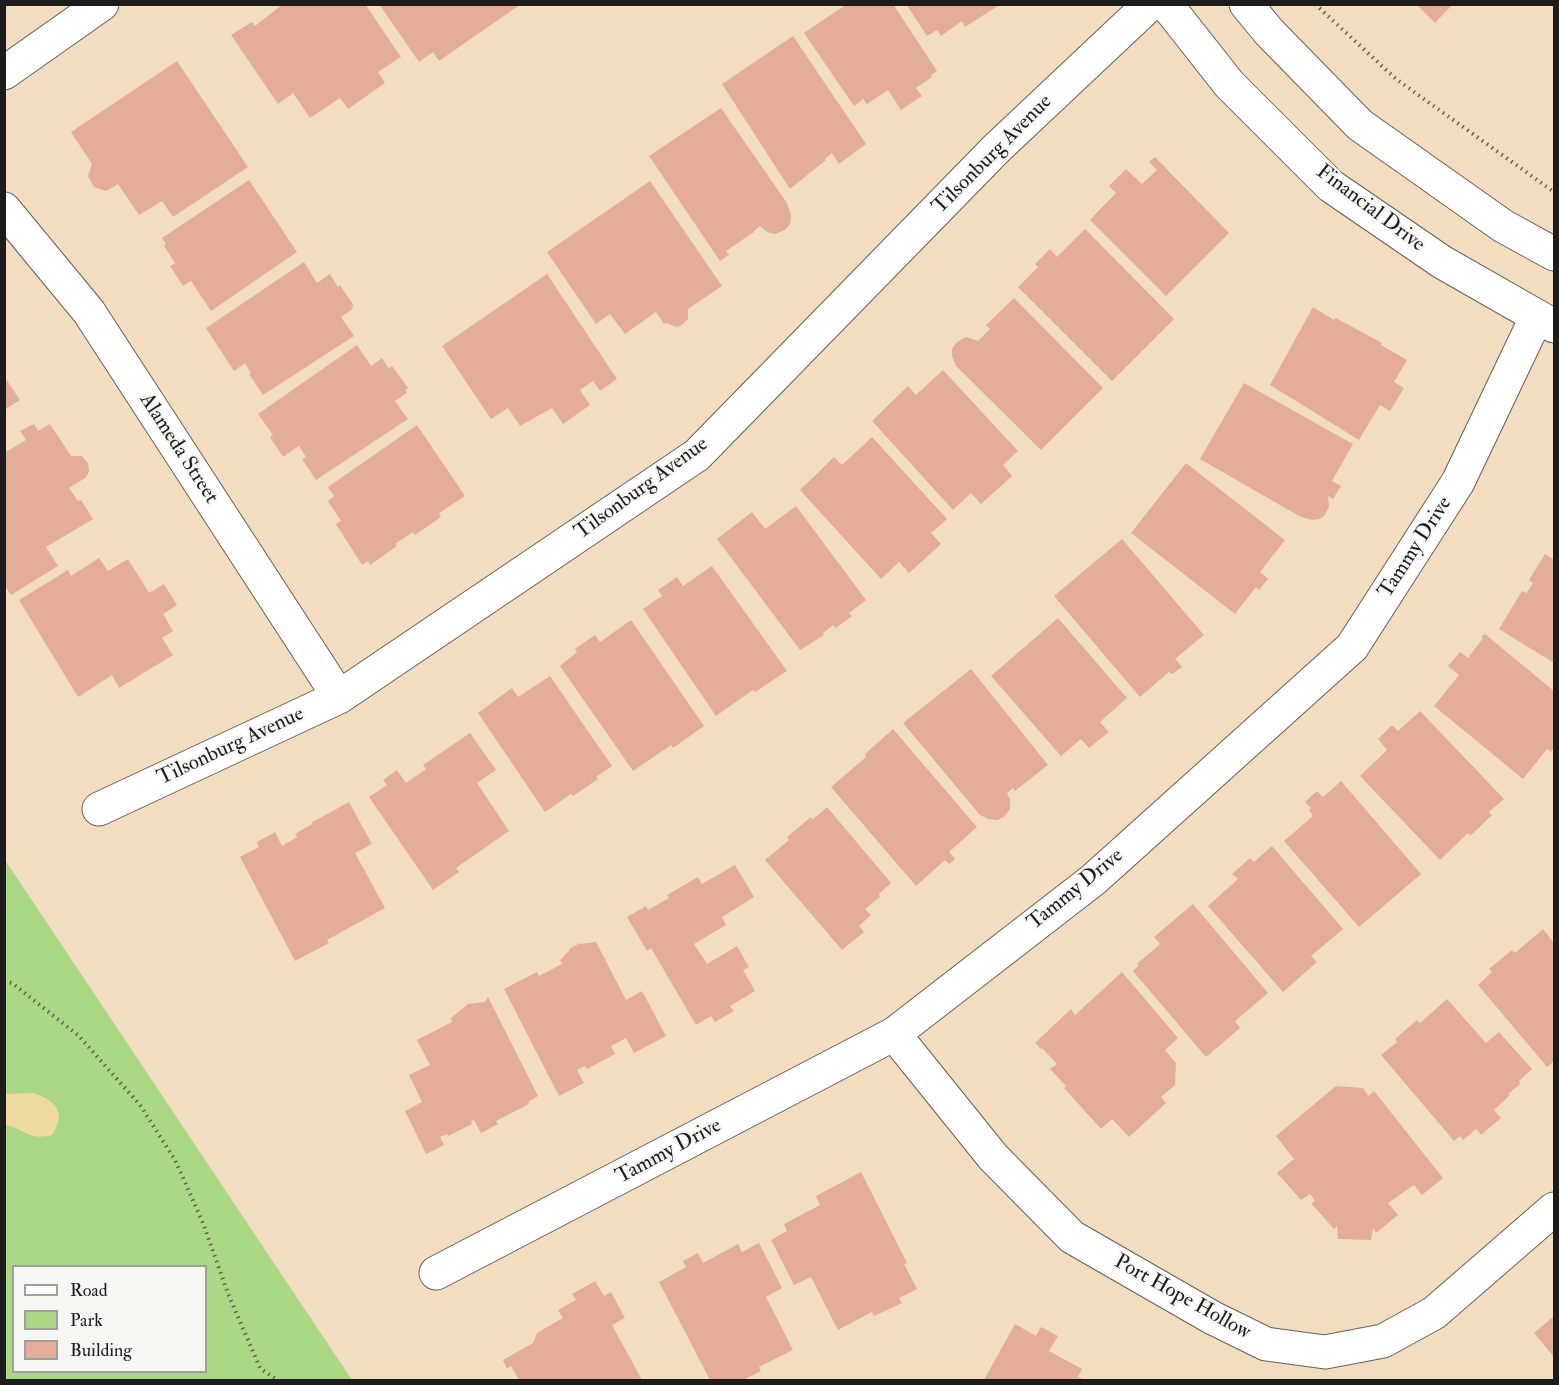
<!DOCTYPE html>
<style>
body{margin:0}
#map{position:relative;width:1559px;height:1385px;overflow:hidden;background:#f2ddc0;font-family:"IM FELL Double Pica",serif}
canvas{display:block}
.frame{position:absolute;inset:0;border:6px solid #1c1c1c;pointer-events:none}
.legend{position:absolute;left:12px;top:1265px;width:195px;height:108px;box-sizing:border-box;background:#f6f6f2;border:2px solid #9f9f9c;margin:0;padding:8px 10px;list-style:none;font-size:18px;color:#1c1c1c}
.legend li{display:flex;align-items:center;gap:12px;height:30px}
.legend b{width:30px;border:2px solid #9f9f9c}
</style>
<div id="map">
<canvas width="1559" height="1385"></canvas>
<div class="frame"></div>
<ul class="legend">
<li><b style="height:8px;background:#fff"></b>Road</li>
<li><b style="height:16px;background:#abd884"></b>Park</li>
<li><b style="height:16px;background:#e4ad9a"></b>Building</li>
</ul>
</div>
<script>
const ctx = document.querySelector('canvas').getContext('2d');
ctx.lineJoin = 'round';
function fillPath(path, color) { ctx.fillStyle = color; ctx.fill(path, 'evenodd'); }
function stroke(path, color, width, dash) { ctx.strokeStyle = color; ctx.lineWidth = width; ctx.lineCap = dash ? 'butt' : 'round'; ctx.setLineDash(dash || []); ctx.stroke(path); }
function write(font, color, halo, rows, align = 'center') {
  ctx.font = font + ' "IM FELL Double Pica",serif'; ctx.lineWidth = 4.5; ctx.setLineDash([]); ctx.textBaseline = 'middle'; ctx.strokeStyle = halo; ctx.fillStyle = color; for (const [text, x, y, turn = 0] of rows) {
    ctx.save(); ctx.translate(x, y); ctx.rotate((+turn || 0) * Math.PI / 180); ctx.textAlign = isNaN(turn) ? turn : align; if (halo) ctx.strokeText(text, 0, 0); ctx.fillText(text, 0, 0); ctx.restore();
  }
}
fillPath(new Path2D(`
 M 5,860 L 352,1380 L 5,1380 ZM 14,1266 L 206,1266 L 206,1372 L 14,1372 Z`), '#abd884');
fillPath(new Path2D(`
 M 33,1093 C 56,1100 67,1113 52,1135 C 25,1141 28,1129 5,1125 L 5,1094 Z`), '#eeda9e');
fillPath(new Path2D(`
 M 283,4 L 365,4 L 401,57 L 378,72 L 385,83 L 348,109 L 340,98 L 310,118 L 293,93 L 278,104 L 231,35 L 252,22 L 255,26 Z
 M 379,4 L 521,4 L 439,61 L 433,52 L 419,62 Z
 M 847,4 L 893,4 L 937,71 L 931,75 L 932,77 L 916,88 L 922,96 L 901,110 L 888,90 L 867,104 L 863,99 L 854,106 L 804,33 Z
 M 906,4 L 1001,4 L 965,27 L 962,21 L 941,36 L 937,30 L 927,36 Z
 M 1416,4 L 1453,4 L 1435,23 Z
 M 793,36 L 866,144 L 839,164 L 832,153 L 825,159 L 826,160 L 790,189 L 722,84 Z
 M 177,61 L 248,167 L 173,217 L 162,201 L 139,215 L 118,184 L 106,191 L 94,187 L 88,176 L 92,164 L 71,132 Z
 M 721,108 L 787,203 L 791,215 L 790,224 L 785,230 L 775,234 L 767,232 L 760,226 L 754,231 L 754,232 L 726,251 L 729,255 L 720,261 L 649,156 Z
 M 1155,157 L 1229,233 L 1166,296 L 1090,220 L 1116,193 L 1109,186 L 1126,169 L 1142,184 L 1157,170 L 1149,162 Z
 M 249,180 L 297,252 L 211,311 L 191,281 L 183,286 L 170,266 L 175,263 L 164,246 L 166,244 L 162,238 Z
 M 650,181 L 722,286 L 688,309 L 688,319 L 682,325 L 677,327 L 666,323 L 664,324 L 656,312 L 625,334 L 610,314 L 596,324 L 547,252 Z
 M 1085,229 L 1174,319 L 1112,381 L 1018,287 L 1038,267 L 1035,264 L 1050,249 L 1057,257 Z
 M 304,262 L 317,283 L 330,274 L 338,287 L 340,285 L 354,306 L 351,307 L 353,309 L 341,317 L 354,336 L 263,395 L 249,374 L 251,373 L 245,363 L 234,371 L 206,328 Z
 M 547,274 L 617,379 L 600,391 L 593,381 L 580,390 L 590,405 L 563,424 L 552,408 L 520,426 L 508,408 L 491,419 L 442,346 Z
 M 1014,298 L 1103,388 L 1041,450 L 956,366 L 952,356 L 952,349 L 957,342 L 966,337 L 978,341 L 990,329 L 986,325 Z
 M 1313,307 L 1334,320 L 1336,318 L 1382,343 L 1381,345 L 1407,360 L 1394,382 L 1404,388 L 1390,411 L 1380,405 L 1359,440 L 1270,385 Z
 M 357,345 L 371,366 L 382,358 L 389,369 L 392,366 L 408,388 L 405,390 L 407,393 L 395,401 L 408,419 L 316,480 L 302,459 L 306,457 L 299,446 L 283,457 L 270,437 L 273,435 L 258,414 Z
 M 943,370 L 1018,451 L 1003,465 L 1012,476 L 981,504 L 971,493 L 953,510 L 872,421 L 908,386 L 916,395 Z
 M 4,376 L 20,400 L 4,410 Z
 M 1244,383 L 1353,444 L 1332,481 L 1341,486 L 1333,499 L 1328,496 L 1329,507 L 1324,516 L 1320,519 L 1312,520 L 1299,516 L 1200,459 Z
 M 34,424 L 38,431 L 50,424 L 71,456 L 82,456 L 88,463 L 89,472 L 85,478 L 69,488 L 78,501 L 81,500 L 93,519 L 46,547 L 58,566 L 11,595 L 4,585 L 4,453 L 26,440 L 20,431 Z
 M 417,425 L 465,496 L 439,513 L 441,517 L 415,535 L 413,532 L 395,544 L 397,546 L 370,565 L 368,561 L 362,565 L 336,524 L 341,521 L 328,501 L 334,496 L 328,487 Z
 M 872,437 L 947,519 L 931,533 L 941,544 L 909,573 L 899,562 L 881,579 L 800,490 L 834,457 L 842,465 Z
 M 1186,463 L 1285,540 L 1260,572 L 1268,579 L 1259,590 L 1256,587 L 1235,614 L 1131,533 Z
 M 796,506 L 866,600 L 849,613 L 852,616 L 836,628 L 833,625 L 823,633 L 824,635 L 800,650 L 717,539 L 752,512 L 765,529 Z
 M 1122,539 L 1204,635 L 1175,659 L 1182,667 L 1172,674 L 1169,672 L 1140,697 L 1054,596 Z
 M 1545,554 L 1554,560 L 1554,663 L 1499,629 L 1522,591 L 1527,593 L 1533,583 L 1529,580 Z
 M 99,558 L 108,571 L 128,559 L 149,593 L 164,584 L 177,605 L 163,614 L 173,631 L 162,638 L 173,655 L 119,688 L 112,675 L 78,697 L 19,600 L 68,570 L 71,576 Z
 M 712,566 L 787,671 L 755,692 L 753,690 L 716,716 L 643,609 L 662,596 L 658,590 L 677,577 L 683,586 Z
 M 1058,618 L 1127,698 L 1100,722 L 1109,732 L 1089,748 L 1081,739 L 1061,756 L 991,676 Z
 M 631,620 L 704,726 L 673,748 L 671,745 L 633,771 L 560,666 L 577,652 L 575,649 L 595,635 L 600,642 Z
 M 1485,634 L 1554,691 L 1554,748 L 1551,752 L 1547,749 L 1523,779 L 1434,706 L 1459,675 L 1448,666 L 1460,652 L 1468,658 L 1483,638 L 1481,637 Z
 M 971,669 L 1048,765 L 1015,791 L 1013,788 L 1007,793 L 1010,800 L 1010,809 L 1004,817 L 997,820 L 988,819 L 980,815 L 903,723 Z
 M 550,676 L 612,766 L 596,777 L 598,779 L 573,796 L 571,794 L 545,812 L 478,713 L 512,688 L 518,697 Z
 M 1420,711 L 1504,799 L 1489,812 L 1492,815 L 1470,836 L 1468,833 L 1440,860 L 1360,776 L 1387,750 L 1378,739 L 1392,725 L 1398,731 Z
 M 893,729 L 977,827 L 949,852 L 955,859 L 949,864 L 945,860 L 916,886 L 831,787 L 866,757 L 865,754 Z
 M 470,733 L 496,770 L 477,783 L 509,831 L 456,868 L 459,872 L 433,890 L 369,797 L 387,785 L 383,780 L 397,770 L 406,783 L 426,769 L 423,765 Z
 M 1341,781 L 1421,874 L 1359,927 L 1284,841 L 1313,816 L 1309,810 L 1311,808 L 1305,802 L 1317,791 L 1323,797 Z
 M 349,802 L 372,844 L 355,853 L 385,908 L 327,940 L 329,943 L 295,961 L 240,857 L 259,847 L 257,842 L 275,832 L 282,846 L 297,837 L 295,834 L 312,824 L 311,823 Z
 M 827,807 L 891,883 L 879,894 L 880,897 L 865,909 L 871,915 L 859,926 L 864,932 L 842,950 L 765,860 L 789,840 L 787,837 L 811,817 L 812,820 Z
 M 1272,846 L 1343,929 L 1311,956 L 1317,962 L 1283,992 L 1208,906 L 1238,879 L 1232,874 L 1250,858 L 1254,862 Z
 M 735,865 L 754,897 L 722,917 L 726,925 L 694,944 L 707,964 L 737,946 L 749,967 L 743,970 L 755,991 L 730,1006 L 734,1011 L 715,1022 L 711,1016 L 696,1025 L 651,948 L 647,951 L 627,917 L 646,906 L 648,910 L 669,898 L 667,895 L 698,877 L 702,884 Z
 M 1193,904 L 1268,993 L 1235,1021 L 1240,1028 L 1206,1057 L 1133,971 L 1139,965 L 1137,964 L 1160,944 L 1154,937 Z
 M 1543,929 L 1554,943 L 1554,1064 L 1553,1062 L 1547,1067 L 1478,985 L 1492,972 L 1489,969 L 1512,950 L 1515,953 Z
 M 596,942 L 626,1000 L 642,991 L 666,1036 L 634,1053 L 626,1038 L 611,1046 L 615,1054 L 587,1069 L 585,1066 L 577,1070 L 584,1083 L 559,1096 L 504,989 L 537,972 L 539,976 L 562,964 L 560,960 L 570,950 L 569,949 L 580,943 L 581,944 Z
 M 1122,972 L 1178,1038 L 1165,1050 L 1176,1063 L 1175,1085 L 1161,1097 L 1166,1103 L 1129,1137 L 1112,1119 L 1101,1129 L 1064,1088 L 1066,1086 L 1050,1069 L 1057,1064 L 1042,1048 L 1041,1049 L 1035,1043 L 1071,1009 L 1075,1015 Z
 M 488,997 L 538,1096 L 528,1102 L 529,1104 L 496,1121 L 498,1124 L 481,1133 L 474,1120 L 471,1121 L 472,1124 L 448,1136 L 447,1134 L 440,1137 L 444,1145 L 426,1154 L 405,1111 L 422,1102 L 409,1075 L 430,1065 L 417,1040 L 452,1022 L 451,1018 L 468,1004 L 485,1002 Z
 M 1447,999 L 1486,1043 L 1499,1032 L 1532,1069 L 1519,1081 L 1520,1084 L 1508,1094 L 1510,1095 L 1494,1110 L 1501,1118 L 1481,1135 L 1476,1129 L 1463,1140 L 1460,1136 L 1454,1141 L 1381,1055 L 1397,1042 L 1395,1039 L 1417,1020 L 1420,1023 Z
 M 1336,1086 L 1363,1088 L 1368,1096 L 1374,1091 L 1443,1178 L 1422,1195 L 1414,1185 L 1388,1203 L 1398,1215 L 1376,1233 L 1373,1228 L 1371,1240 L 1338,1239 L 1337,1226 L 1334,1229 L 1311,1203 L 1315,1201 L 1310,1194 L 1301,1200 L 1277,1173 L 1294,1159 L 1276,1136 Z
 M 861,1172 L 907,1263 L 904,1264 L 917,1289 L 899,1298 L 902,1303 L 874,1316 L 872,1312 L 838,1330 L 811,1277 L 794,1285 L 771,1240 L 787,1231 L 784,1224 L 820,1205 L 816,1196 Z
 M 759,1243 L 782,1288 L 766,1297 L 793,1350 L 759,1367 L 761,1371 L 743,1380 L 710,1380 L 659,1282 L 686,1267 L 683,1261 L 698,1253 L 703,1263 L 738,1244 L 742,1252 Z
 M 595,1281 L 604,1296 L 611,1292 L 625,1318 L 612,1325 L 642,1380 L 519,1380 L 511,1366 L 507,1369 L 503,1360 L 533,1343 L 537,1333 L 563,1318 L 558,1310 L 576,1300 L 572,1294 Z
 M 1554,1316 L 1554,1357 L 1534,1333 Z
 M 1015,1324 L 1036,1336 L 1041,1327 L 1058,1336 L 1049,1351 L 1082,1369 L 1078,1377 L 1085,1380 L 984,1380 Z`), '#e4ad9a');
const minor = new Path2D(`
 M 1166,4 L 1229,84 L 1331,186 L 1442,262 L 1554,326
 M 1246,4 L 1269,32 L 1360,125 L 1503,226 L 1554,254
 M 4,73 L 102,4
 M 4,209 L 89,312 L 339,697
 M 99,809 L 339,697 L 697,455 L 996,149 L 1150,4
 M 894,1034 L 993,1157 L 1072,1237 L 1213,1318 L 1266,1344 L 1325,1352 L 1383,1341 L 1434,1313 L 1554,1209
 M 436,1273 L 894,1034 L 1093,880 L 1352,647 L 1458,482 L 1537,316`);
stroke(minor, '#676055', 35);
stroke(new Path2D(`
 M 1315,4 L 1396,79 L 1554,192
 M 4,981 L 12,983 L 79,1036 L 140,1105 L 175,1160 L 203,1223 L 229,1296 L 260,1368 L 277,1380`), '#676055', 4, [1.5, 4.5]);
stroke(minor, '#fff', 33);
write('21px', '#1c1c1c', '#f6f6f2', [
 ["Tilsonburg Avenue",993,155,-45],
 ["Financial Drive",1370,209,37],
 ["Alameda Street",178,449,57],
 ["Tilsonburg Avenue",642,489,-36],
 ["Tammy Drive",1416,548,-57],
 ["Tilsonburg Avenue",231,747,-25],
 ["Tammy Drive",1076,890,-39],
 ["Tammy Drive",669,1152,-28],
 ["Port Hope Hollow",1182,1298,29]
]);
</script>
